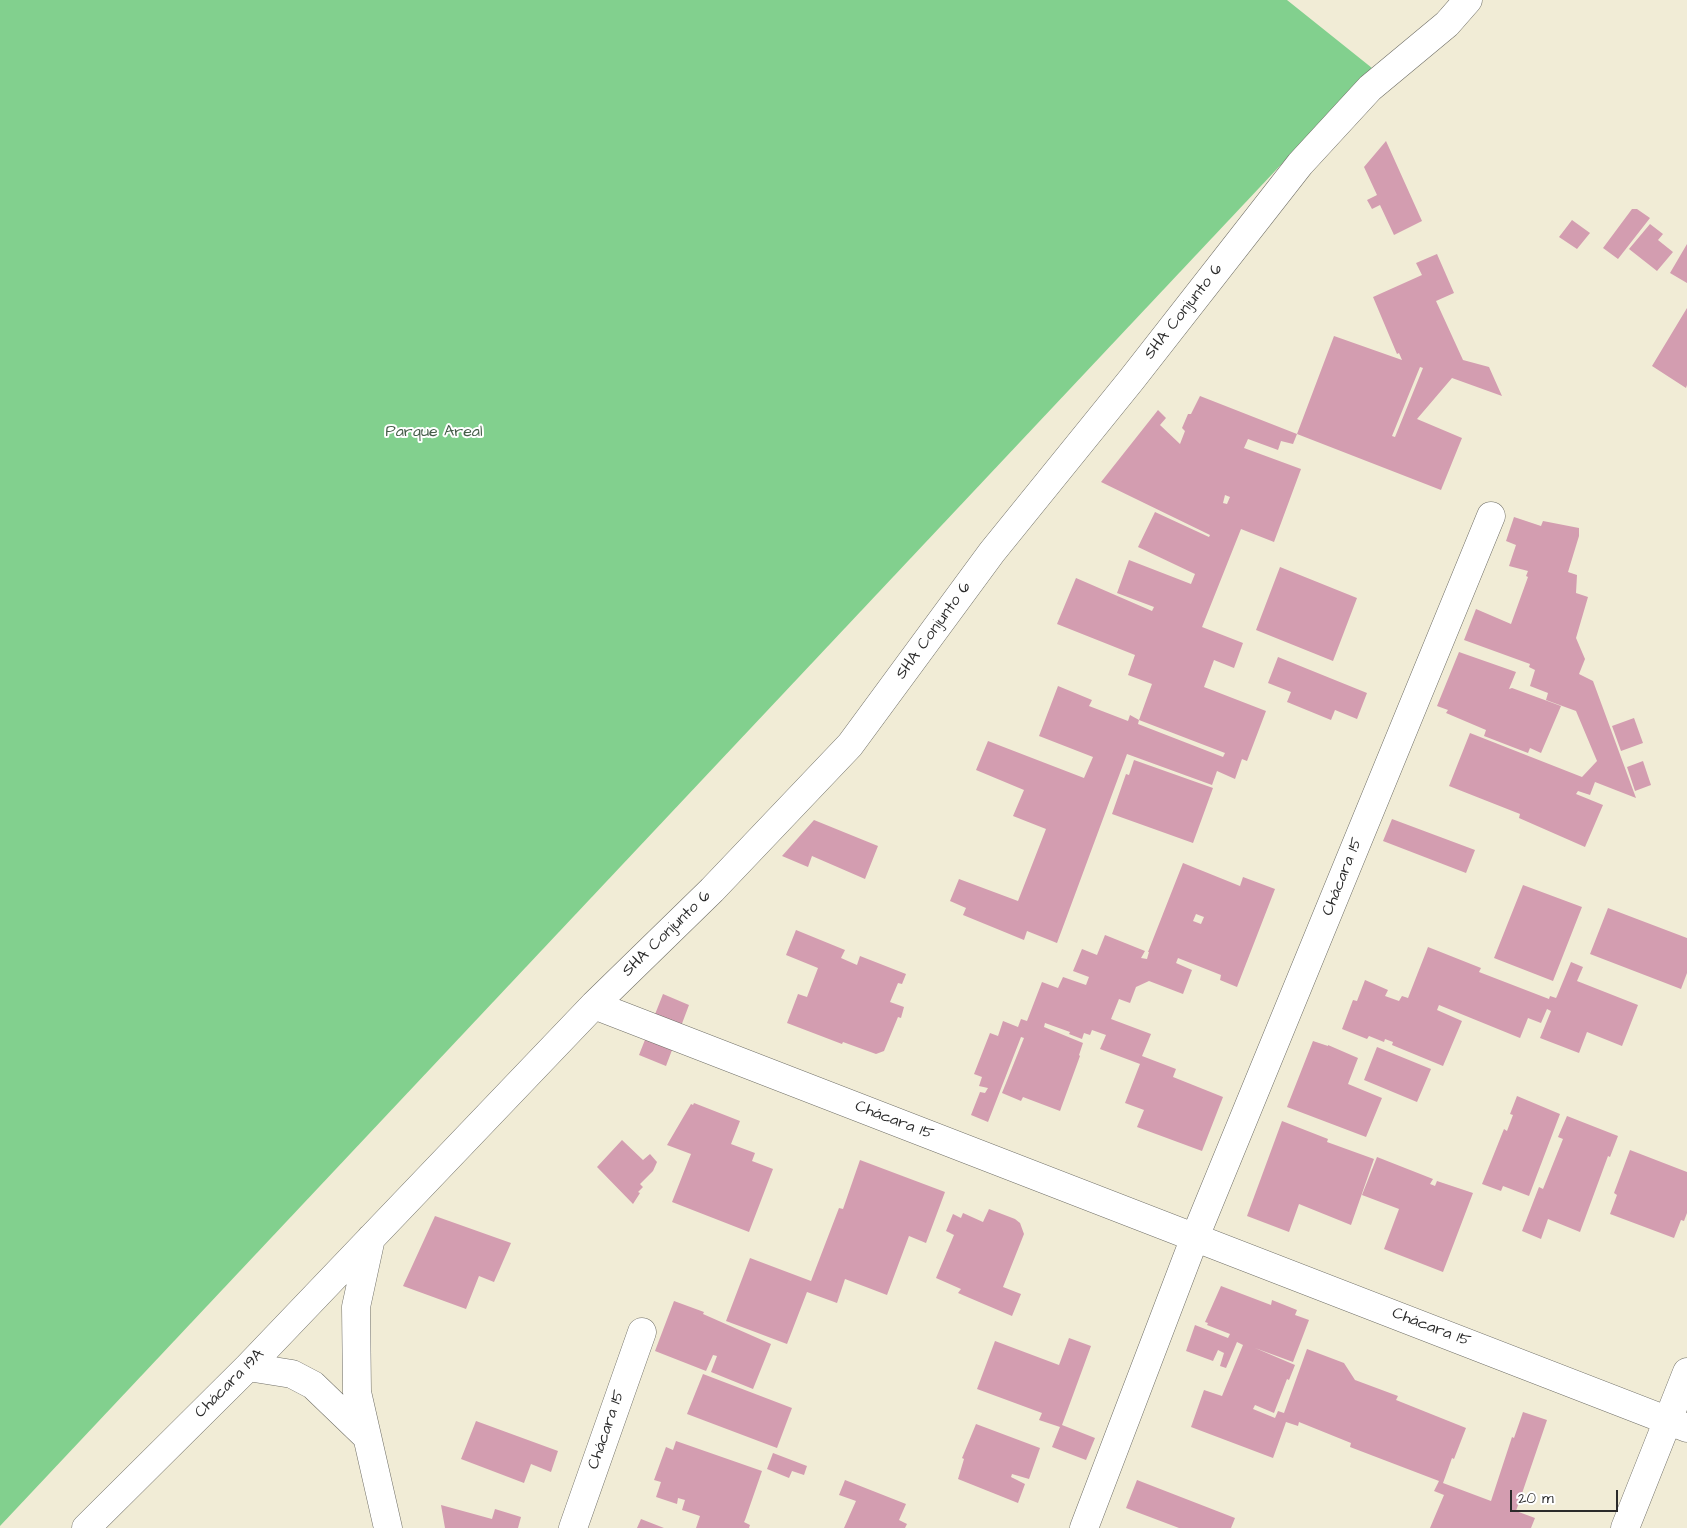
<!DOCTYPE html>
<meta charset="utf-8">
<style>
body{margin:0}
#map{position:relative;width:1687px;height:1528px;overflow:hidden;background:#f1ecd6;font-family:"Architects Daughter",sans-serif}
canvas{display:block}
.scale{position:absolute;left:1510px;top:1490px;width:108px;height:22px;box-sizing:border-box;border:2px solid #2b2b2b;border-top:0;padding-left:6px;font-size:15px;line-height:18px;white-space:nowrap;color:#2b2b2b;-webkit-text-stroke:4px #fff;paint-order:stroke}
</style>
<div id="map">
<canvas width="1687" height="1528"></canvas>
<div class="scale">20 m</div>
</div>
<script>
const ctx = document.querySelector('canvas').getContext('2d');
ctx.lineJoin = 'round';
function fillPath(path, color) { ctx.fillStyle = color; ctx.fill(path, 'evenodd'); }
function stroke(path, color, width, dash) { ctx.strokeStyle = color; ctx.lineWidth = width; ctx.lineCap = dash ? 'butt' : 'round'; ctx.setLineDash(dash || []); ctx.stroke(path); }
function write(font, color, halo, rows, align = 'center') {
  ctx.font = font + ' "Architects Daughter",sans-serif'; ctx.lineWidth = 4; ctx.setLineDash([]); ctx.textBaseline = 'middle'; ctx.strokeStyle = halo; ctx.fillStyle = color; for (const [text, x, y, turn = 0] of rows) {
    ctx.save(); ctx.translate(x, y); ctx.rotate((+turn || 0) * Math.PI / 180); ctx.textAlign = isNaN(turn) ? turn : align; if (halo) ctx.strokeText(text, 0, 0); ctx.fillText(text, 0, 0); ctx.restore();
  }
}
fillPath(new Path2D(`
 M 0,0 L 1287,0 L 1372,68 L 0,1526 Z`), '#82d08e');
fillPath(new Path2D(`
 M 1386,141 L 1422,221 L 1394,235 L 1380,205 L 1372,209 L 1367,200 L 1377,195 L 1364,167 Z
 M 1632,209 L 1637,209 L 1650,218 L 1618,259 L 1603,248 Z
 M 1572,220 L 1590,233 L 1577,249 L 1559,237 Z
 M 1650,224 L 1663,234 L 1658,240 L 1673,252 L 1657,271 L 1629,249 Z
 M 1687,244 L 1687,283 L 1670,273 Z
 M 1437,254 L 1454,293 L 1436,301 L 1463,360 L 1489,367 L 1502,396 L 1452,378 L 1417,419 L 1462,438 L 1441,490 L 1297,434 L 1334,336 L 1402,360 L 1399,353 L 1397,354 L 1373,297 L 1422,275 L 1416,263 ZM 1420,367 L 1423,368 L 1395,437 L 1392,436 Z
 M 1687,308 L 1687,385 L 1686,388 L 1652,366 Z
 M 1200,396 L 1297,434 L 1293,444 L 1281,441 L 1278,450 L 1248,439 L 1244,448 L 1301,469 L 1274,542 L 1241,529 L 1202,627 L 1243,643 L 1234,668 L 1214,660 L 1204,687 L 1266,711 L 1247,761 L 1242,759 L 1235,779 L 1217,771 L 1212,785 L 1127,754 L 1057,943 L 1027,931 L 1024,940 L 963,915 L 966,908 L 950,901 L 959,879 L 1018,901 L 1046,829 L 1013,816 L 1024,790 L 976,770 L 988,741 L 1084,778 L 1093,757 L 1039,736 L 1058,686 L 1092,700 L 1089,706 L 1128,721 L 1130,715 L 1139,720 L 1152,684 L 1128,675 L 1135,655 L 1057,624 L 1076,578 L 1152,611 L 1154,607 L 1117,593 L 1129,560 L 1191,584 L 1195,574 L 1138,547 L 1155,512 L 1209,537 L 1210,535 L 1101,482 L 1158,410 L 1166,418 L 1160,425 L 1180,444 L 1185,431 L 1182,428 L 1188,414 L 1191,414 ZM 1225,495 L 1230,497 L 1227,504 L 1223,503 ZM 1139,720 L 1225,753 L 1223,757 L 1138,724 Z
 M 1514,517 L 1541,526 L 1543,521 L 1579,528 L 1579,536 L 1568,572 L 1577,575 L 1576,593 L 1588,597 L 1576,638 L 1585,659 L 1579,674 L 1593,681 L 1636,798 L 1595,782 L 1590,795 L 1578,791 L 1576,794 L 1603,805 L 1585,847 L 1519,818 L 1520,814 L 1449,786 L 1470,733 L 1582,777 L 1597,761 L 1576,711 L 1546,700 L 1548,693 L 1530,686 L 1535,670 L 1529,667 L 1530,664 L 1464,640 L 1476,609 L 1511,624 L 1528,577 L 1526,576 L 1528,571 L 1509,566 L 1516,545 L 1506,541 Z
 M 1280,567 L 1357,598 L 1333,661 L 1256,630 Z
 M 1459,652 L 1516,672 L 1509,689 L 1512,688 L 1561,706 L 1541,753 L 1530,748 L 1528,753 L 1484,736 L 1486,730 L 1446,713 L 1448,710 L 1437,706 Z
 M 1278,657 L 1367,693 L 1357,719 L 1335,710 L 1331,720 L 1287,702 L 1291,692 L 1268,683 Z
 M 1634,718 L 1643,743 L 1621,751 L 1612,726 Z
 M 1134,760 L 1213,788 L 1193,843 L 1112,814 L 1126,774 L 1129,775 Z
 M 1643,761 L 1651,785 L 1635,791 L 1627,767 Z
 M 1392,819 L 1475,850 L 1466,873 L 1383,841 Z
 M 814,820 L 878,846 L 865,879 L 812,856 L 808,867 L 782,856 Z
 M 1183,863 L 1240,886 L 1243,877 L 1275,889 L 1237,987 L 1220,980 L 1221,975 L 1178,958 L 1176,963 L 1192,970 L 1183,994 L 1149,981 L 1136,987 L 1130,1003 L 1119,999 L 1111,1019 L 1151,1034 L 1142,1056 L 1176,1069 L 1173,1077 L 1223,1097 L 1202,1151 L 1137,1127 L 1144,1110 L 1125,1103 L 1140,1064 L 1100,1049 L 1106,1035 L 1092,1030 L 1090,1035 L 1084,1033 L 1082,1039 L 1069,1034 L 1070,1032 L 1045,1023 L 1044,1027 L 1083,1043 L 1079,1055 L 1080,1056 L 1060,1111 L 1023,1097 L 1021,1101 L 1002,1093 L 1024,1038 L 1021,1037 L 988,1122 L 971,1115 L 980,1092 L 985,1093 L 988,1088 L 979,1086 L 982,1077 L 974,1074 L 990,1033 L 998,1036 L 1003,1021 L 1018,1027 L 1021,1019 L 1027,1021 L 1042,982 L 1058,988 L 1063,977 L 1086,985 L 1089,977 L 1073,971 L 1082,949 L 1097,955 L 1105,935 L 1145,951 L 1141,958 L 1147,959 L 1149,952 L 1148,952 ZM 1196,914 L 1204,917 L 1201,924 L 1193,921 Z
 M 1523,885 L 1582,907 L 1553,981 L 1494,958 Z
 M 1608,908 L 1687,938 L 1687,973 L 1681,989 L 1590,954 Z
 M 796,930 L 845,950 L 841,958 L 857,965 L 860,956 L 906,974 L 902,984 L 898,983 L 890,1002 L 904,1007 L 901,1018 L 898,1017 L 884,1051 L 876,1054 L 843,1042 L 842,1044 L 787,1023 L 798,994 L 807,997 L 818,968 L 786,955 Z
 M 1428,947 L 1481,968 L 1479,972 L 1549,999 L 1550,996 L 1556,998 L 1557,996 L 1571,962 L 1583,967 L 1577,981 L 1638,1005 L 1622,1046 L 1587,1032 L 1579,1053 L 1540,1038 L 1551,1011 L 1547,1009 L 1541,1023 L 1528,1018 L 1520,1038 L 1439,1005 L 1437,1010 L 1462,1021 L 1443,1066 L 1392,1045 L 1393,1042 L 1385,1039 L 1384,1042 L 1369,1036 L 1367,1039 L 1342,1029 L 1353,1000 L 1357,1001 L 1365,980 L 1388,990 L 1385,996 L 1399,1001 L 1402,996 L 1408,998 Z
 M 663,994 L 689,1005 L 666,1066 L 639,1055 Z
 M 1313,1041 L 1328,1046 L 1328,1045 L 1358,1058 L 1348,1084 L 1382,1098 L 1366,1137 L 1287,1107 Z
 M 1377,1047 L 1431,1069 L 1417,1102 L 1364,1080 Z
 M 1517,1096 L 1560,1114 L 1529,1196 L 1503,1186 L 1501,1191 L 1482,1184 L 1504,1129 L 1507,1131 L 1513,1115 L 1510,1114 Z
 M 694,1103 L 740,1121 L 731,1144 L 755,1153 L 752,1161 L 773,1169 L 749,1232 L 672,1202 L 691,1154 L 667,1145 L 691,1104 L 693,1105 Z
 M 1567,1116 L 1618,1136 L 1610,1157 L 1608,1156 L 1580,1232 L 1548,1219 L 1541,1239 L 1522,1231 L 1539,1187 L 1543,1189 L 1563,1139 L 1558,1137 Z
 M 1282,1121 L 1328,1139 L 1327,1142 L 1374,1159 L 1351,1225 L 1299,1204 L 1289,1232 L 1247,1216 Z
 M 622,1140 L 643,1160 L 650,1154 L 657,1162 L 653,1171 L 640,1184 L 643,1187 L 638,1192 L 640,1193 L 633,1204 L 597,1167 Z
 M 1630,1150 L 1687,1172 L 1687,1213 L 1684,1221 L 1681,1220 L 1674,1238 L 1610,1214 L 1617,1195 L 1614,1193 Z
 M 1377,1157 L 1433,1179 L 1430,1184 L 1435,1186 L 1437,1181 L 1473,1193 L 1443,1272 L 1384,1249 L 1399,1209 L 1362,1195 Z
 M 860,1160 L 945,1192 L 926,1243 L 909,1236 L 887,1295 L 845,1279 L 837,1303 L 807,1292 L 787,1344 L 726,1321 L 750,1258 L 811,1281 L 839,1208 L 843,1209 Z
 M 989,1209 L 1015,1219 L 1020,1223 L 1024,1234 L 1003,1287 L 1021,1294 L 1012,1316 L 958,1293 L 961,1289 L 936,1278 L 954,1235 L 946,1231 L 953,1214 L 961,1218 L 963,1213 L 983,1222 Z
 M 435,1216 L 511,1243 L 494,1282 L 479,1276 L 466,1309 L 403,1286 Z
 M 1221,1286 L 1271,1305 L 1272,1300 L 1297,1310 L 1295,1315 L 1309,1320 L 1293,1362 L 1255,1348 L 1295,1365 L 1289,1380 L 1287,1379 L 1274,1413 L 1255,1405 L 1253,1409 L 1275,1418 L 1278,1411 L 1284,1413 L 1307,1349 L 1344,1363 L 1355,1380 L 1398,1396 L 1396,1400 L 1466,1428 L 1454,1459 L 1452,1458 L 1443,1483 L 1491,1501 L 1512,1437 L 1514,1438 L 1523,1412 L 1547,1420 L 1516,1511 L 1535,1518 L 1531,1528 L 1430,1528 L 1444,1495 L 1434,1491 L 1439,1481 L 1350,1447 L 1351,1443 L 1299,1422 L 1298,1426 L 1286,1422 L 1273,1458 L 1191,1427 L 1204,1390 L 1222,1396 L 1243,1345 L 1237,1342 L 1226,1368 L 1220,1366 L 1224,1353 L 1218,1350 L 1213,1361 L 1186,1351 L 1195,1325 L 1228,1338 L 1230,1334 L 1207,1325 L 1208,1323 L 1205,1322 Z
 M 674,1301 L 704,1312 L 703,1314 L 771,1344 L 753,1389 L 711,1372 L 717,1356 L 713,1355 L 706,1371 L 655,1351 Z
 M 1069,1338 L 1091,1346 L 1062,1425 L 1095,1438 L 1086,1460 L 1052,1447 L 1060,1427 L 1039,1420 L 1042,1413 L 977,1389 L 995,1341 L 1059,1365 Z
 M 703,1374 L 792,1408 L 777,1448 L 687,1414 Z
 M 476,1421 L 558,1451 L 551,1472 L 531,1464 L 524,1483 L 461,1459 Z
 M 976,1424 L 1040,1448 L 1029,1479 L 1012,1474 L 1011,1477 L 1025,1484 L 1018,1503 L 958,1479 L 964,1459 L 962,1458 Z
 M 676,1441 L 762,1471 L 745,1520 L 744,1522 L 750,1525 L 749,1528 L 696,1528 L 700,1516 L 682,1510 L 685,1500 L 678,1498 L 677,1504 L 656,1497 L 661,1482 L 654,1480 L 666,1447 L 673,1450 Z
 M 773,1453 L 807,1466 L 804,1475 L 792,1471 L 789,1478 L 767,1469 Z
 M 845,1480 L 906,1504 L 899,1520 L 907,1524 L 905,1528 L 844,1528 L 856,1501 L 839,1495 Z
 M 1137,1480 L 1235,1518 L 1231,1528 L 1179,1528 L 1126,1508 Z
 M 441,1505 L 492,1519 L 495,1509 L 521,1517 L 518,1528 L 445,1528 Z
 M 641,1519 L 664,1528 L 637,1528 Z`), '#d39db0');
const minor = new Path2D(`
 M 594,1005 L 1687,1428
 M 371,1238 L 356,1307 L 357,1392 L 388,1528
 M 248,1367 L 292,1374 L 313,1385 L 366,1436
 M 86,1528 L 248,1367 L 594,1005 L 712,890 L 850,745 L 992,552 L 1132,379 L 1300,164 L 1370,88 L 1447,24 L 1468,0
 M 573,1528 L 642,1332
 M 1084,1528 L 1195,1237 L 1491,516
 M 1625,1528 L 1687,1372`);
stroke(minor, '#706f67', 29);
stroke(minor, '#fff', 28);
write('16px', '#2b2b2b', '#fff', [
 ["SHA Conjunto 6",1184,312,-52],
 ["SHA Conjunto 6",934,631,-54],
 ["Chácara 15",1343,877,-68],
 ["SHA Conjunto 6",667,934,-44],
 ["Chácara 15",894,1121,21],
 ["Chácara 15",1431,1328,21],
 ["Chácara 19A",230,1384,-45],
 ["Chácara 15",607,1430,-71]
]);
write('16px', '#455d49', '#fff', [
 ["Parque Areal",434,433]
]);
</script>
